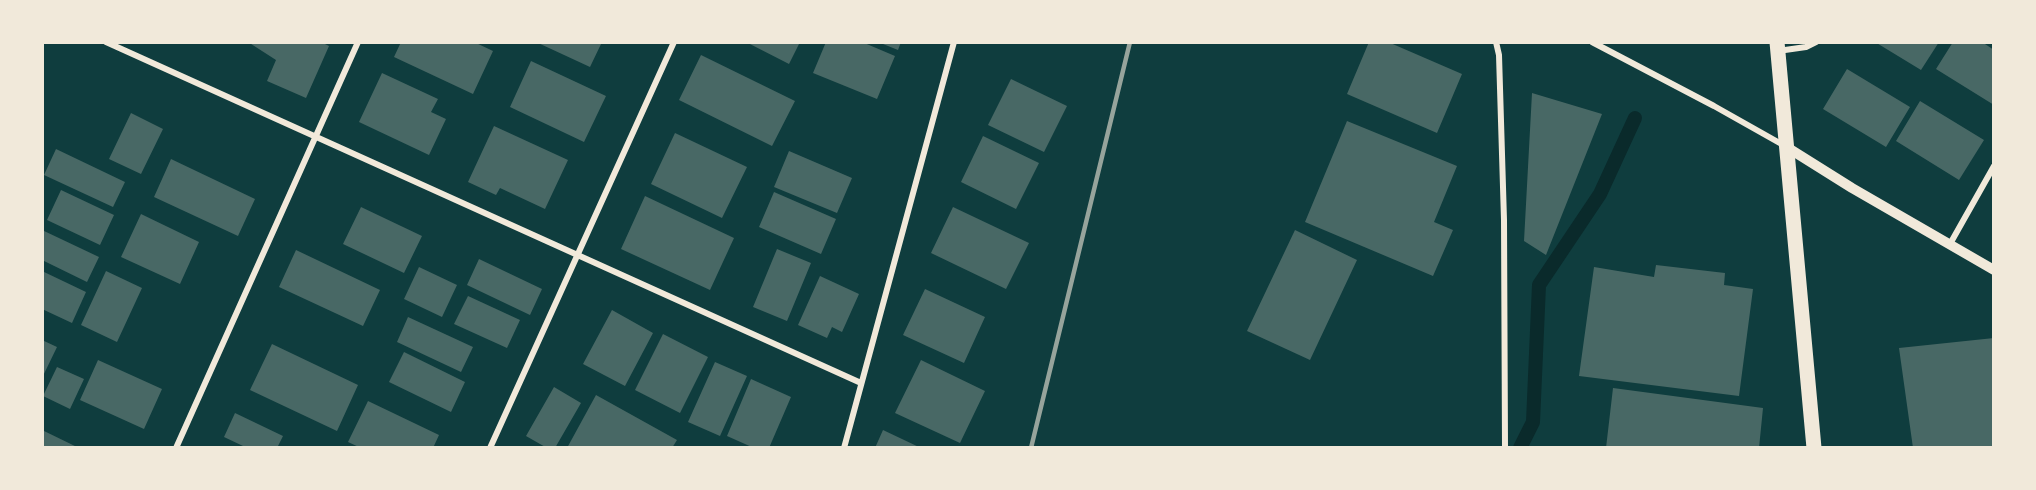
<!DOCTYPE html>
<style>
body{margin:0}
#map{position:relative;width:2036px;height:490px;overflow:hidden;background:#0f3d3e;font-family:"Sofia Sans Condensed",sans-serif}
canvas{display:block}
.frame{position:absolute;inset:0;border:44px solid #f1e9da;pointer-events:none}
</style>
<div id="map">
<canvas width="2036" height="490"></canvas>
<div class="frame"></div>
</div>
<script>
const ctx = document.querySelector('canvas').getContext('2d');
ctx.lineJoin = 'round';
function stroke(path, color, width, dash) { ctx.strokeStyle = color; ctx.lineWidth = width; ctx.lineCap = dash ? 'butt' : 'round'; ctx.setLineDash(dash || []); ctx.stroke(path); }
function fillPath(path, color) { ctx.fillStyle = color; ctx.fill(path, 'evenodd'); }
stroke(new Path2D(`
 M 1520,448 L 1533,422 L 1539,285 L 1600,194 L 1635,118`), '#0a2a2b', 14);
fillPath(new Path2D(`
 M 248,42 L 321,42 L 329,46 L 306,98 L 267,81 L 276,60 Z
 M 401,42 L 474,42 L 493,51 L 473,94 L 394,57 Z
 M 536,42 L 602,42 L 590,67 Z
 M 746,42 L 800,42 L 789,64 Z
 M 826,42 L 862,42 L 895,56 L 877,99 L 813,73 Z
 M 878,42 L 901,42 L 898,50 Z
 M 1369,42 L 1388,42 L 1462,74 L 1437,133 L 1347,94 Z
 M 1875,42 L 1939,42 L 1921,70 Z
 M 1953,42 L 1982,42 L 1994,50 L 1994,105 L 1936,69 Z
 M 701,55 L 795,101 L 772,146 L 679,100 Z
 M 531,61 L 606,96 L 584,142 L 510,107 Z
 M 1847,69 L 1910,107 L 1886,147 L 1823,109 Z
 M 382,73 L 438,99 L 431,112 L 446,119 L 429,155 L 359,122 Z
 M 1011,79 L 1067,106 L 1044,152 L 988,125 Z
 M 1532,93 L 1602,114 L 1546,255 L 1524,241 Z
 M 1920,101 L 1984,140 L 1959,180 L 1896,141 Z
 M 131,113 L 163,129 L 141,174 L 109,159 Z
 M 1347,121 L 1457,166 L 1434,222 L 1453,230 L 1433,276 L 1305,222 Z
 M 494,126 L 568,160 L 545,209 L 500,188 L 496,195 L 468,182 Z
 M 675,133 L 747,167 L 722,218 L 651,184 Z
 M 983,136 L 1039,163 L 1016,209 L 961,182 Z
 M 56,149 L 125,182 L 113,207 L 44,175 Z
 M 789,151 L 852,178 L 837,213 L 774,187 Z
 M 171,159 L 255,199 L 238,236 L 154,197 Z
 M 61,190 L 114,215 L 100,245 L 47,220 Z
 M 774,192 L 836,219 L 821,254 L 759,227 Z
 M 645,196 L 734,238 L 710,290 L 621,249 Z
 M 361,207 L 422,236 L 404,273 L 343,244 Z
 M 953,207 L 1029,243 L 1006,289 L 931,253 Z
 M 141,214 L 199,242 L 180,284 L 121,257 Z
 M 42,230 L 99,257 L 87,282 L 42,260 Z
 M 1295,230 L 1357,260 L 1310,360 L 1247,331 Z
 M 777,249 L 811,263 L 787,321 L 753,307 Z
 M 296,250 L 380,290 L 363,326 L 279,287 Z
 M 479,259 L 542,289 L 530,315 L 467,285 Z
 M 1656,265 L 1725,273 L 1724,285 L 1753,289 L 1739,396 L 1579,376 L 1594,267 L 1654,277 Z
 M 419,267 L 457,285 L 442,317 L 404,299 Z
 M 42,271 L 86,292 L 72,323 L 42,309 Z
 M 106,271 L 142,288 L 117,342 L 81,325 Z
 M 820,276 L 859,294 L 842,332 L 832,327 L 827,338 L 798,325 Z
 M 925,289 L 985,317 L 964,363 L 903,335 Z
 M 468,296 L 520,320 L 507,348 L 454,324 Z
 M 612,310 L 653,333 L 625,386 L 583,364 Z
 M 408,317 L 473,347 L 461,372 L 397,342 Z
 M 663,334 L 708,357 L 680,413 L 635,390 Z
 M 1994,338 L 1994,448 L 1913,448 L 1899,348 Z
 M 42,340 L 57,347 L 42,378 Z
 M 272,344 L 358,385 L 337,431 L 250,390 Z
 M 404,352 L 465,382 L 451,412 L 389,382 Z
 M 98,360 L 162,389 L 144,429 L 80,400 Z
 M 921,360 L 985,391 L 960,443 L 895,413 Z
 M 715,362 L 747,376 L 720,436 L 688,422 Z
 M 57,367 L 84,379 L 70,409 L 43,396 Z
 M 751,379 L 791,397 L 769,448 L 754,448 L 727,436 Z
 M 554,387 L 581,403 L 555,448 L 547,448 L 526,436 Z
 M 1613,388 L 1763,408 L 1759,448 L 1606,448 Z
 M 596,395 L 677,440 L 672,448 L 567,448 Z
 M 368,401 L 439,435 L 433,448 L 361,448 L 348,442 Z
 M 235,413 L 283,436 L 277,448 L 242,448 L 243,446 L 224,437 Z
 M 42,430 L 79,448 L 42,448 Z
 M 883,430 L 921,448 L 875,448 Z`), '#486865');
stroke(new Path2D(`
 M 106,42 L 861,383
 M 1496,42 L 1499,55 L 1504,220 L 1505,448
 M 1592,42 L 1714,106 L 1785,146
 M 1778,51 L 1806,47 L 1816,42
 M 1950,244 L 1994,166
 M 176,448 L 358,42
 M 490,448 L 674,42
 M 844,448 L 954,42`), '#f1e9da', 6);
stroke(new Path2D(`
 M 1785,146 L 1852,188 L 1994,270`), '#f1e9da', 10);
stroke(new Path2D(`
 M 1777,42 L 1814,448`), '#f1e9da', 15);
stroke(new Path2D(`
 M 1031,448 L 1130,42`), '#97a49c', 4.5);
</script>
